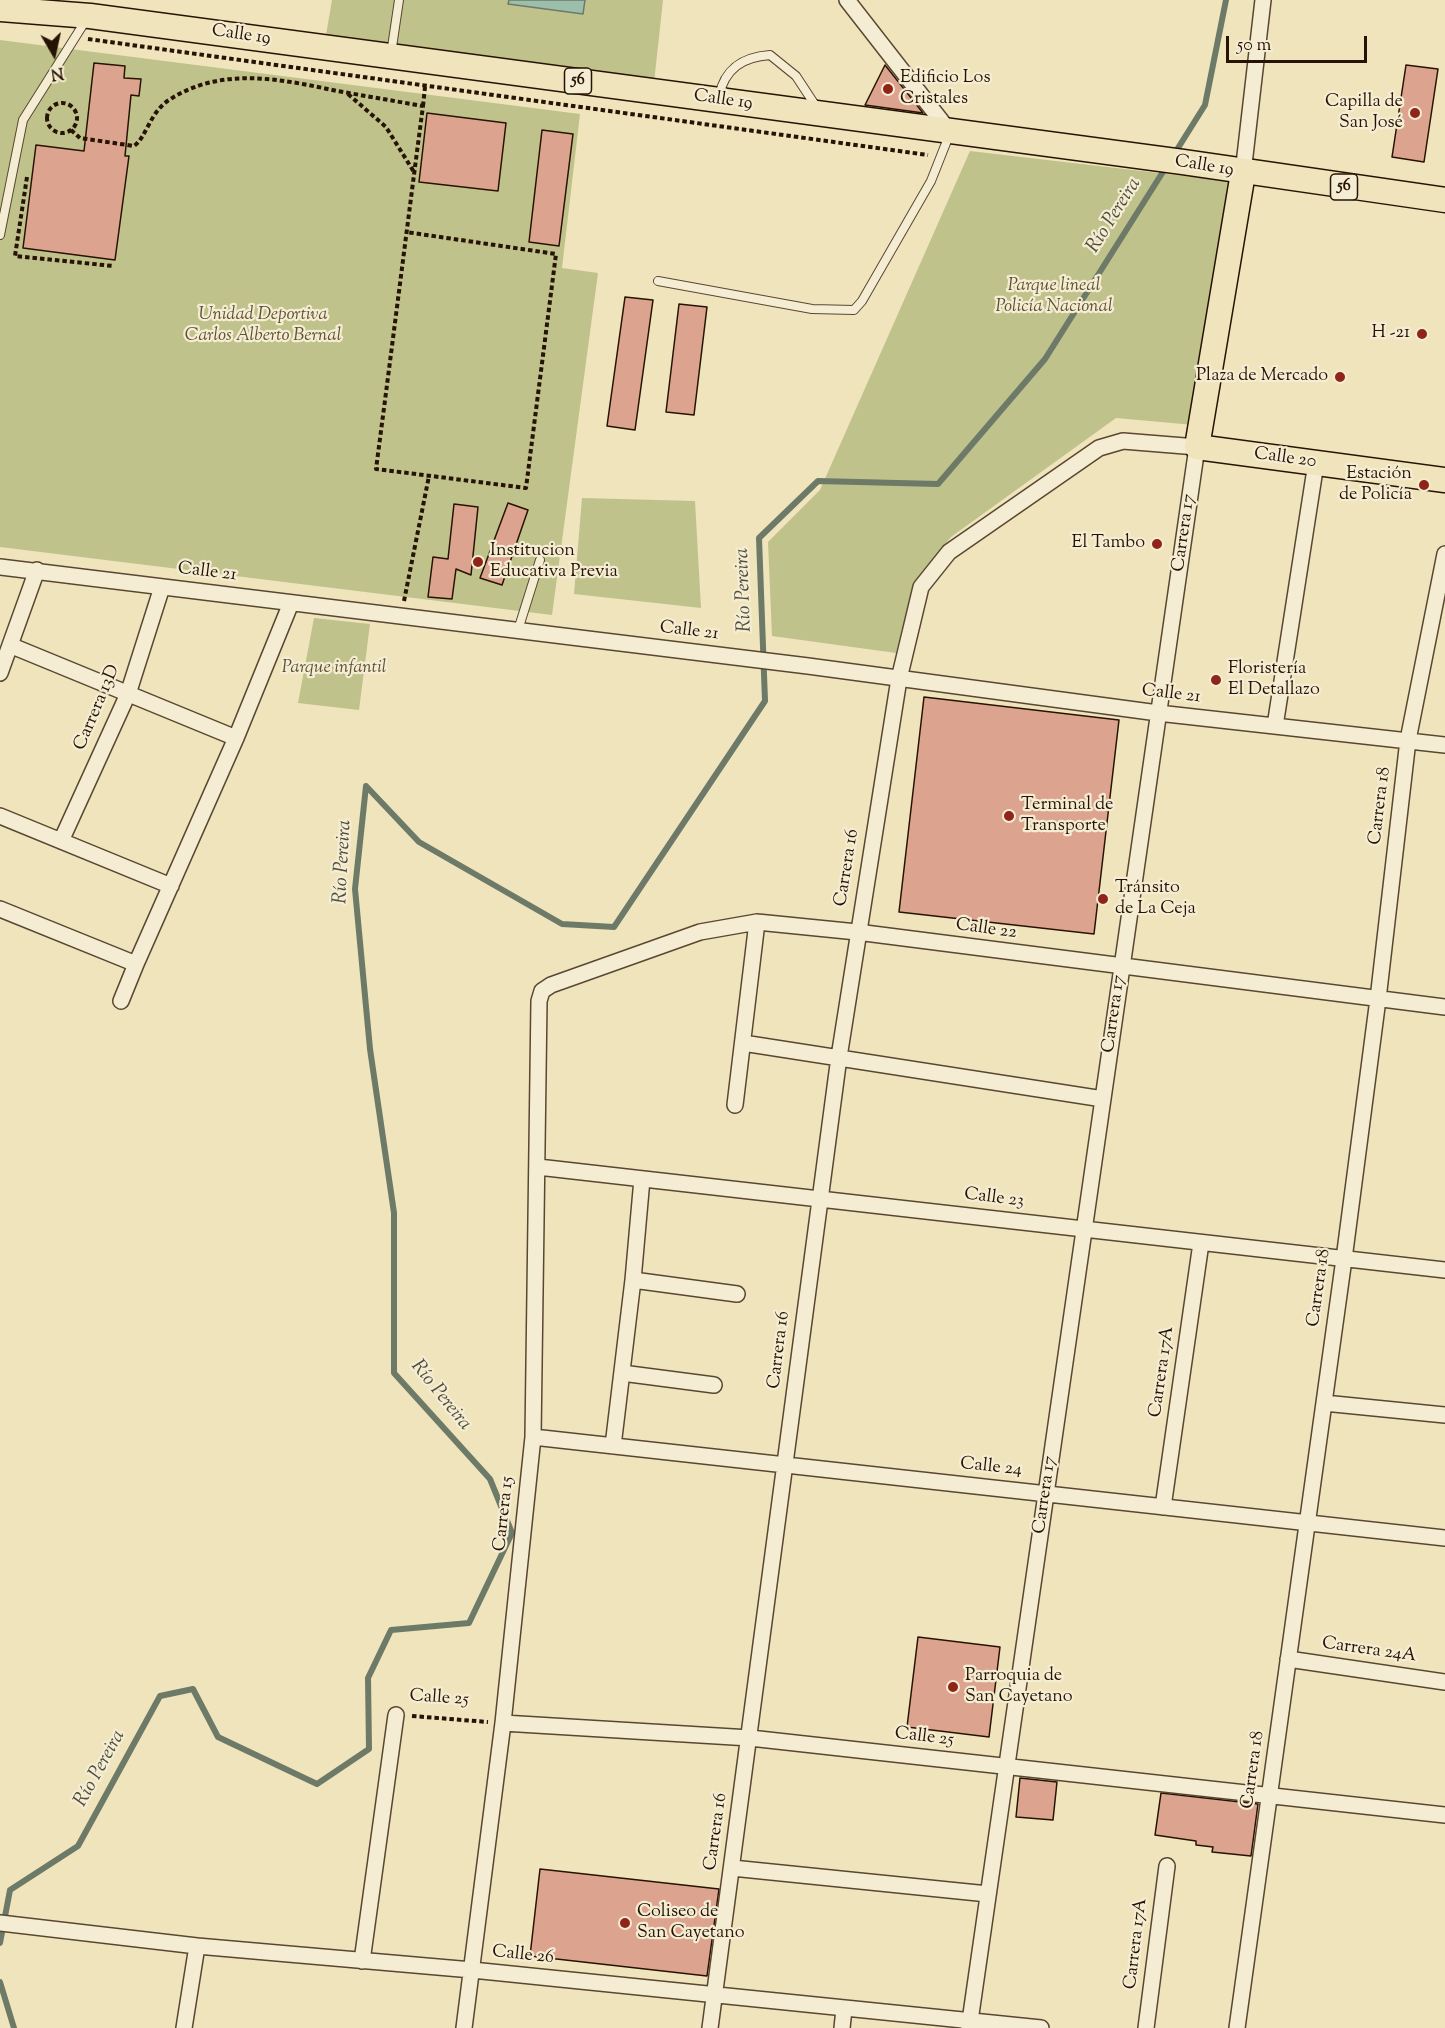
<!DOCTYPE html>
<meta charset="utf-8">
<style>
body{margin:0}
#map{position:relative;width:1445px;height:2028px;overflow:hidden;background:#f0e4bc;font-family:"Sorts Mill Goudy",serif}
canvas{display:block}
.north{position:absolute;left:24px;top:24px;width:60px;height:60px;-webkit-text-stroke:4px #f5edd3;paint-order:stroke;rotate:171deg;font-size:16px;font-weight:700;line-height:24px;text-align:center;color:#271303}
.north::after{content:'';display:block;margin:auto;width:21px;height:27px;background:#271303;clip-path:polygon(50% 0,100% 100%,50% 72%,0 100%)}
.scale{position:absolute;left:1226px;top:36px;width:141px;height:27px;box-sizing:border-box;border:3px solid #271303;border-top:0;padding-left:8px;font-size:18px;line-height:21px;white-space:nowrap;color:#271303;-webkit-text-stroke:4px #f5edd3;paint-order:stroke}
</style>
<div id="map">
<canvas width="1445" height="2028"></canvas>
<div class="north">N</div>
<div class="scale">50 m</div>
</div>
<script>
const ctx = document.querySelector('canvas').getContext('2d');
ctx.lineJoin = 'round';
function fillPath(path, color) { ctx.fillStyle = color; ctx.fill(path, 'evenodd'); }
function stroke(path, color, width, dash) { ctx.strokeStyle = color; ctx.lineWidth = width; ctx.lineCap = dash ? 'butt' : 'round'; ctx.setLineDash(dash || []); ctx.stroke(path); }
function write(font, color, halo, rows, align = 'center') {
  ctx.font = font + ' "Sorts Mill Goudy",serif'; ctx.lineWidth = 4.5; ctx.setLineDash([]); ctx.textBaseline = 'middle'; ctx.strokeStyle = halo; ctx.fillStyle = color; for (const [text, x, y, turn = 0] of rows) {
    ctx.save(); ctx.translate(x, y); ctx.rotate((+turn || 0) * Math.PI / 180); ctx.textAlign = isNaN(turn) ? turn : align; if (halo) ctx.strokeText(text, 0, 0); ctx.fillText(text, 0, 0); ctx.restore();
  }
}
fillPath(new Path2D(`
 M 332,0 L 663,0 L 654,83 L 326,35 Z
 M 0,40 L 580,114 L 562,268 L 598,273 L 552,615 L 0,547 Z
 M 970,151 L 1236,182 L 1194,425 L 1116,418 L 951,537 L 913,584 L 896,653 L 772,636 L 768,542 L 820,490 Z
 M 582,498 L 695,501 L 701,608 L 574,594 Z
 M 314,618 L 370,624 L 359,710 L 298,703 Z`), '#c0c28c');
const water = new Path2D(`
 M 509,0 L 585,0 L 583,14 L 508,4 Z`);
fillPath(water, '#9bbfab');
stroke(water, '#6d7a68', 1.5);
stroke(new Path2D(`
 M 1173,156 L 1205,105 L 1226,0
 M 0,1943 L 10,1890 L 78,1846 L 160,1696 L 193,1689 L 218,1737 L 317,1784 L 369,1749 L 368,1678 L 391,1630 L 469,1623 L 512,1533 L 490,1479 L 394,1373 L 394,1213 L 370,1049 L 355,889 L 366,786 L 419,842 L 562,924 L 614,927 L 765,701 L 759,538 L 818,481 L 938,484 L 1045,359 L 1166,167
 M 0,1982 L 14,2028`), '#6d7a68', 6);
const building = new Path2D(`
 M 94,63 L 125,66 L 124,78 L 141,79 L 139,96 L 131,95 L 125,156 L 129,156 L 115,260 L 23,248 L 36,145 L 84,151 Z
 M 885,65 L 908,94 L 923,113 L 865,105 Z
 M 1406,65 L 1438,69 L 1424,162 L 1392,157 Z
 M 427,113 L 506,123 L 498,191 L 419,182 Z
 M 542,130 L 573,134 L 559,246 L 529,242 Z
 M 625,297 L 653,300 L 635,430 L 607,426 Z
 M 679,304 L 707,307 L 694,415 L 666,412 Z
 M 508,503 L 528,510 L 502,585 L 480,578 Z
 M 454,504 L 478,507 L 471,575 L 456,569 L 452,599 L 428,597 L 433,557 L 448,559 Z
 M 924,697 L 1119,720 L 1094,934 L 899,912 Z
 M 918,1637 L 1000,1647 L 989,1737 L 907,1727 Z
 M 1020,1778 L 1057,1782 L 1053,1820 L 1016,1817 Z
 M 1161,1793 L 1258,1804 L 1251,1856 L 1212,1852 L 1213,1847 L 1196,1845 L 1196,1841 L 1155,1835 Z
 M 540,1869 L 719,1889 L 707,1976 L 530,1956 Z`);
fillPath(building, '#dca48f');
stroke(building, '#271303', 1.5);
const lane = new Path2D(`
 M 391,54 L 399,0
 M 719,96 C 725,68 743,57 770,55 L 796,76 L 817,108
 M 0,235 L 23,120 L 86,20
 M 658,281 L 812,309 L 854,310 L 862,301 L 931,181 L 950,133
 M 518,630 L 540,560`);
const street = new Path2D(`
 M 847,0 L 950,132
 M 1243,173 L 1263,0
 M 0,567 L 808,666 L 1158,713 L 1445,745
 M 12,646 L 236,738
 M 0,673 L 37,570
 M 1275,726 L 1316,463
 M 0,816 L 171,886
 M 61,841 L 128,694 L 162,587
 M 0,909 L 136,964 L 236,738 L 291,603
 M 121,1001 L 136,964
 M 743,1043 L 1103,1099
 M 735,1105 L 757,922
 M 538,1167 L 1445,1270
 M 633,1280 L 737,1294
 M 622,1373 L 714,1385
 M 1324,1403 L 1445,1415
 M 533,1437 L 1445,1538
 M 613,1446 L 633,1280 L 642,1179
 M 1163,1507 L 1201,1243
 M 1288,1659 L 1445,1682
 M 503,1723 L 750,1738 L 1445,1815
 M 732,1868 L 988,1894
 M 0,1923 L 197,1946 L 472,1970 L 1041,2028
 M 362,1961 L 396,1715
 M 184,2028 L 197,1946
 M 464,2028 L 503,1723 L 533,1437 L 539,1001 L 542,991 L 551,985 L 700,932 L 757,922 L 857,932 L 1445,1007
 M 710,2028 L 839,1057 L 899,679 L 921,587 L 949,552 L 1099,448 L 1123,441 L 1197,447 L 969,2028
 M 842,2028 L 844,2009
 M 1146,2028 L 1167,1866
 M 1237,2028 L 1344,1259 L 1378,999 L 1408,740 L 1445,554`);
const primary = new Path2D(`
 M 0,9 L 90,16 L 1183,162 L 1445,200
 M 1243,173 L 1197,447 L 1445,480`);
stroke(lane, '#594731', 10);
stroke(street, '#594731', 18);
stroke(primary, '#271303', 27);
stroke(new Path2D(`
 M 88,39 L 928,155
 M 348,94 L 386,127 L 414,172
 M47 118a15 15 0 1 1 30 0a15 15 0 1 1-30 0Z
 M 423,106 L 425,87
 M 71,130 L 80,138 L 134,146 C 146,138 150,112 169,100 C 221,66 281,79 337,91 C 366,96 394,101 423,106 C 407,227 392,348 376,469 L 526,488 L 556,254 L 406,232
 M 27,177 L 15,256 L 113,266
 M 404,601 L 429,476
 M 412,1716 L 488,1722`), '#271303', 4, [4.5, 3]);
stroke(lane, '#f5edd3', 8);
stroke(street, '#f5edd3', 15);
stroke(primary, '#f0e4bc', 24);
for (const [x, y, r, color] of [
 [888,89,6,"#8f2418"],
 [1415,113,6,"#8f2418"],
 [1422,334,6,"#8f2418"],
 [1340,377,6,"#8f2418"],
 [1424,485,6,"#8f2418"],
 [1157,544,6,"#8f2418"],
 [478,562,6,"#8f2418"],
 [1216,680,6,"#8f2418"],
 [1009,816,6,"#8f2418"],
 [1103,899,6,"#8f2418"],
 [953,1687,6,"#8f2418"],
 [625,1923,6,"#8f2418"]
]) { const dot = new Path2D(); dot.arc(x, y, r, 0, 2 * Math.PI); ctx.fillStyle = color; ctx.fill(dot); stroke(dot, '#f5edd3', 2); }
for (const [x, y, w] of [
 [578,81,27],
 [1344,187,27]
]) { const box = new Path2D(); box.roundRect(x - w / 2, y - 13, w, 26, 4.5); ctx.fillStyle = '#f5edd3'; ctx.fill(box); stroke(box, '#271303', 1.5); }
write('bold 16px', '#271303', null, [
 ["56",578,81],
 ["56",1344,187]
]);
write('18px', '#271303', '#f5edd3', [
 ["Calle 19",241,36,8],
 ["Calle 19",723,101,8],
 ["Calle 19",1204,167,9],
 ["Calle 20",1285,459,8],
 ["Carrera 17",1185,533,-82],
 ["Calle 21",207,573,7],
 ["Calle 21",689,632,7],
 ["Calle 21",1171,695,7],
 ["Carrera 13D",98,708,-67],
 ["Carrera 18",1381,806,-83],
 ["Carrera 16",848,868,-81],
 ["Calle 22",986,930,8],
 ["Carrera 17",1115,1014,-82],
 ["Calle 23",994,1199,7],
 ["Carrera 18",1320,1288,-82],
 ["Carrera 16",780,1350,-83],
 ["Carrera 17A",1163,1372,-82],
 ["Calle 24",991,1468,6],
 ["Carrera 17",1046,1495,-82],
 ["Carrera 15",505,1514,-84],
 ["Carrera 24A",1369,1651,8],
 ["Calle 25",439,1699,4],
 ["Calle 25",924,1738,7],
 ["Carrera 18",1254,1770,-82],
 ["Carrera 16",717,1832,-82],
 ["Carrera 17A",1137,1944,-83],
 ["Calle 26",523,1956,6]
]);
write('18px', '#271303', '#f5edd3', [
 ["Edificio Los",900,79],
 ["Cristales",900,100],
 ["Capilla de",1403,103,"right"],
 ["San José",1403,124,"right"],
 ["H -21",1410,334,"right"],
 ["Plaza de Mercado",1328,377,"right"],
 ["Estación",1412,475,"right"],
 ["de Policía",1412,496,"right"],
 ["El Tambo",1145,544,"right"],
 ["Institucion",490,552],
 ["Educativa Previa",490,573],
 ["Floristería",1228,670],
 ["El Detallazo",1228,691],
 ["Terminal de",1021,806],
 ["Transporte",1021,827],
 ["Tránsito",1115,889],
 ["de La Ceja",1115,910],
 ["Parroquia de",965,1677],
 ["San Cayetano",965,1698],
 ["Coliseo de",637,1913],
 ["San Cayetano",637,1934]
], 'left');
write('italic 18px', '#5d5033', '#f5edd3', [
 ["Parque lineal",1054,287],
 ["Policía Nacional",1054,308],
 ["Unidad Deportiva",263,316],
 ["Carlos Alberto Bernal",263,337],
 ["Parque infantil",334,669]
]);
write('italic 20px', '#504f3e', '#f5edd3', [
 ["Río Pereira",1115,216,-58],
 ["Río Pereira",745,590,-92],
 ["Río Pereira",344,862,-87],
 ["Río Pereira",440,1396,51],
 ["Río Pereira",101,1769,-61]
]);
</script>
